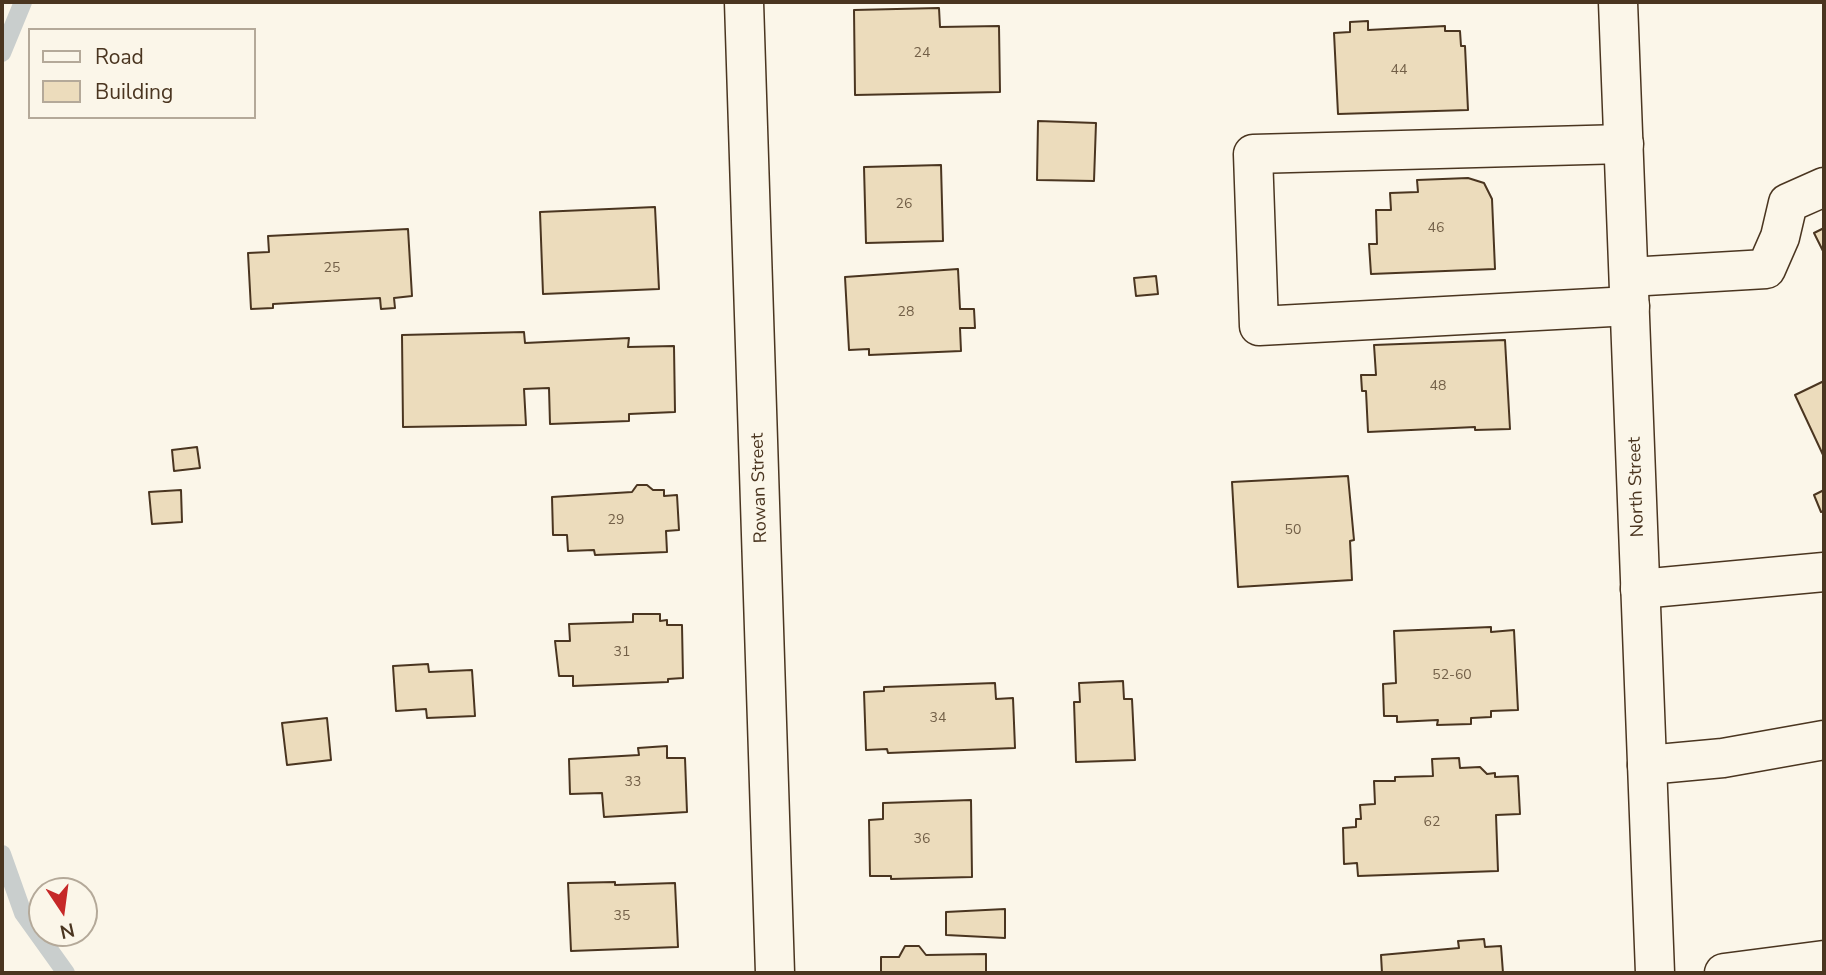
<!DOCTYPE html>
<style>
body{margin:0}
#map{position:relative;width:1826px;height:975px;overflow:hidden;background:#fbf6e9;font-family:"Nunito Sans",sans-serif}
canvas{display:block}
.frame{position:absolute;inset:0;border:4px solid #4a3520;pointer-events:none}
.legend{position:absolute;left:28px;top:28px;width:228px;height:91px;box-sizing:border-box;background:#fbf6e9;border:2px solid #b4a999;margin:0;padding:9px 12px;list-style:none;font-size:21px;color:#4a3520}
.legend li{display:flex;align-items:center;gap:14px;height:35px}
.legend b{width:35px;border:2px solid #b4a999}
.north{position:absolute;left:28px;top:877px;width:70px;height:70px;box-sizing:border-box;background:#fbf6e9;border:2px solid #b4a999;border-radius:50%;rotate:167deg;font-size:19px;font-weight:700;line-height:28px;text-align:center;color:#4a3520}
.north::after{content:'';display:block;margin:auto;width:24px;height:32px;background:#c62828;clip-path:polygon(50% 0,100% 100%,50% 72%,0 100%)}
</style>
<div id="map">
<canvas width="1826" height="975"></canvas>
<div class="frame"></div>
<ul class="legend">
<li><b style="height:9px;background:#fbf6e9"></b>Road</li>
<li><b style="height:19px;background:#ecdcbc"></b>Building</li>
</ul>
<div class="north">N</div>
</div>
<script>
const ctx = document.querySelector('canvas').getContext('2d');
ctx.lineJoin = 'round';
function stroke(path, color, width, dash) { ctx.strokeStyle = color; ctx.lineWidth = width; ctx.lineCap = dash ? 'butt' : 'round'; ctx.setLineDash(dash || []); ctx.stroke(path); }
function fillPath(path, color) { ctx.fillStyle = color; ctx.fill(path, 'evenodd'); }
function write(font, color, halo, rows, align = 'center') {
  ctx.font = font + ' "Nunito Sans",sans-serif'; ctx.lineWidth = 5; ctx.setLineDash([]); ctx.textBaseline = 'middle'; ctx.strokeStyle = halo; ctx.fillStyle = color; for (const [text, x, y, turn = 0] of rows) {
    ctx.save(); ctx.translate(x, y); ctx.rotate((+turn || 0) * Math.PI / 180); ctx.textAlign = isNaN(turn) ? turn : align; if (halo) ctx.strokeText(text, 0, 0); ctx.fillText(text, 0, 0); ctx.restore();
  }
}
stroke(new Path2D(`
 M 2,53 L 23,2
 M 2,854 L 23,913 L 66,973`), '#c9cecd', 18);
const building = new Path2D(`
 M 939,8 L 940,27 L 999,26 L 1000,92 L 855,95 L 854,10 Z
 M 1368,21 L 1368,30 L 1445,26 L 1445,31 L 1460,31 L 1461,46 L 1465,46 L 1468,110 L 1338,114 L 1334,33 L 1350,32 L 1350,22 Z
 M 1038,121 L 1096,123 L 1094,181 L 1037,180 Z
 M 941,165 L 943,241 L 866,243 L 864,167 Z
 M 1468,178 L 1484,183 L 1492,199 L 1495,269 L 1371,274 L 1369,244 L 1377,244 L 1376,210 L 1391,210 L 1390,193 L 1418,192 L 1417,180 Z
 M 655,207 L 659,289 L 543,294 L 540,212 Z
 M 1824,228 L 1824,253 L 1814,233 Z
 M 408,229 L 412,296 L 394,298 L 395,308 L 381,309 L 380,298 L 273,304 L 273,308 L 251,309 L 248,253 L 269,252 L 268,236 Z
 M 958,269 L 960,309 L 974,309 L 975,328 L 960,328 L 961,351 L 869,355 L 869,349 L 849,350 L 845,277 Z
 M 1156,276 L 1158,294 L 1136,296 L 1134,278 Z
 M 524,332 L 525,343 L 629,338 L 628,347 L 674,346 L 675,412 L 629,414 L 629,421 L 550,424 L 549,388 L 524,389 L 526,425 L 403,427 L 402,335 Z
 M 1505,340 L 1510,429 L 1475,430 L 1475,427 L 1368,432 L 1366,391 L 1362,391 L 1361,375 L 1376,375 L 1374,345 Z
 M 1824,381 L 1824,457 L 1795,395 Z
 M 197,447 L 200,468 L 174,471 L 172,450 Z
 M 1348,476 L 1354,540 L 1350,541 L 1352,580 L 1238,587 L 1232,482 Z
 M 637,485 L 647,485 L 653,490 L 664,490 L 664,496 L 677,495 L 679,530 L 666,531 L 667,552 L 595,555 L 594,550 L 568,551 L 567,535 L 553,535 L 552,497 L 632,492 Z
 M 181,490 L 182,522 L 152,524 L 149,492 Z
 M 1824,490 L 1824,511 L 1821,512 L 1814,495 Z
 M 633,614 L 660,614 L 660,621 L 667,620 L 667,625 L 682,625 L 683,678 L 668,679 L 668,682 L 573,686 L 573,676 L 559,676 L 555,641 L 570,641 L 569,624 L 633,622 Z
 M 1491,627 L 1491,632 L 1514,630 L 1518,710 L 1491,711 L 1491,717 L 1471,718 L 1471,724 L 1437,725 L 1438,720 L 1397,722 L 1397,716 L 1384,716 L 1383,684 L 1396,683 L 1394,631 Z
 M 428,664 L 429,672 L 472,670 L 475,716 L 427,718 L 426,709 L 396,711 L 393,666 Z
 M 1123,681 L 1124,699 L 1132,699 L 1135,760 L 1076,762 L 1074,702 L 1080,702 L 1079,683 Z
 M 995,683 L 996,699 L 1013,698 L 1015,748 L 888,753 L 887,749 L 866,750 L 864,692 L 884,691 L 884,687 Z
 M 327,718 L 331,760 L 287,765 L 282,723 Z
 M 667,746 L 667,758 L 685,758 L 687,812 L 604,817 L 602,793 L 570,794 L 569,759 L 639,755 L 638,748 Z
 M 1459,758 L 1460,768 L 1480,767 L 1487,774 L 1495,773 L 1495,777 L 1518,776 L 1520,814 L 1496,815 L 1498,871 L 1358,876 L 1357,863 L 1344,864 L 1343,828 L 1356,827 L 1356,819 L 1361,819 L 1360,805 L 1375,804 L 1374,781 L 1395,781 L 1395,777 L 1433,776 L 1432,759 Z
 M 971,800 L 972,877 L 891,879 L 891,876 L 870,876 L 869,820 L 883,819 L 883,803 Z
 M 615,882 L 615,885 L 675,883 L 678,947 L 571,951 L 568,883 Z
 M 1005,909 L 1005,938 L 946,935 L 946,912 Z
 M 1484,939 L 1485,947 L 1501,946 L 1503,973 L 1382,973 L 1381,955 L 1459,948 L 1458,941 Z
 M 905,946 L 919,946 L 926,955 L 986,954 L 986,973 L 881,973 L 881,957 L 899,957 Z`);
fillPath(building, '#ecdcbc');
stroke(building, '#4a3520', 2);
const minor = new Path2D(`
 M 744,2 L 775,973
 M 1624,144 L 1253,154 L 1259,326 L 1630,306
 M 1629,277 L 1766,269 L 1780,237 L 1788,203 L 1824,187
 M 1640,589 L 1824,572
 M 1647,765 L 1723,758 L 1824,740
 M 1724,973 L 1824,960`);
const major = new Path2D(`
 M 1618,2 L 1655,973`);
stroke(minor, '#4a3520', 41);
stroke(major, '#4a3520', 41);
stroke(minor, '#fbf6e9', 38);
stroke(major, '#fbf6e9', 38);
write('14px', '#725f47', null, [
 ["24",922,54],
 ["44",1399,71],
 ["26",904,205],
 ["46",1436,229],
 ["25",332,269],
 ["28",906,313],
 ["48",1438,387],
 ["29",616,521],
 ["50",1293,531],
 ["31",622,653],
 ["52-60",1452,676],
 ["34",938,719],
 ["33",633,783],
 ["62",1432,823],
 ["36",922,840],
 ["35",622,917]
]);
write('18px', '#4a3520', '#fbf6e9', [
 ["North Street",1637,487,-92],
 ["Rowan Street",760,488,-92]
]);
</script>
